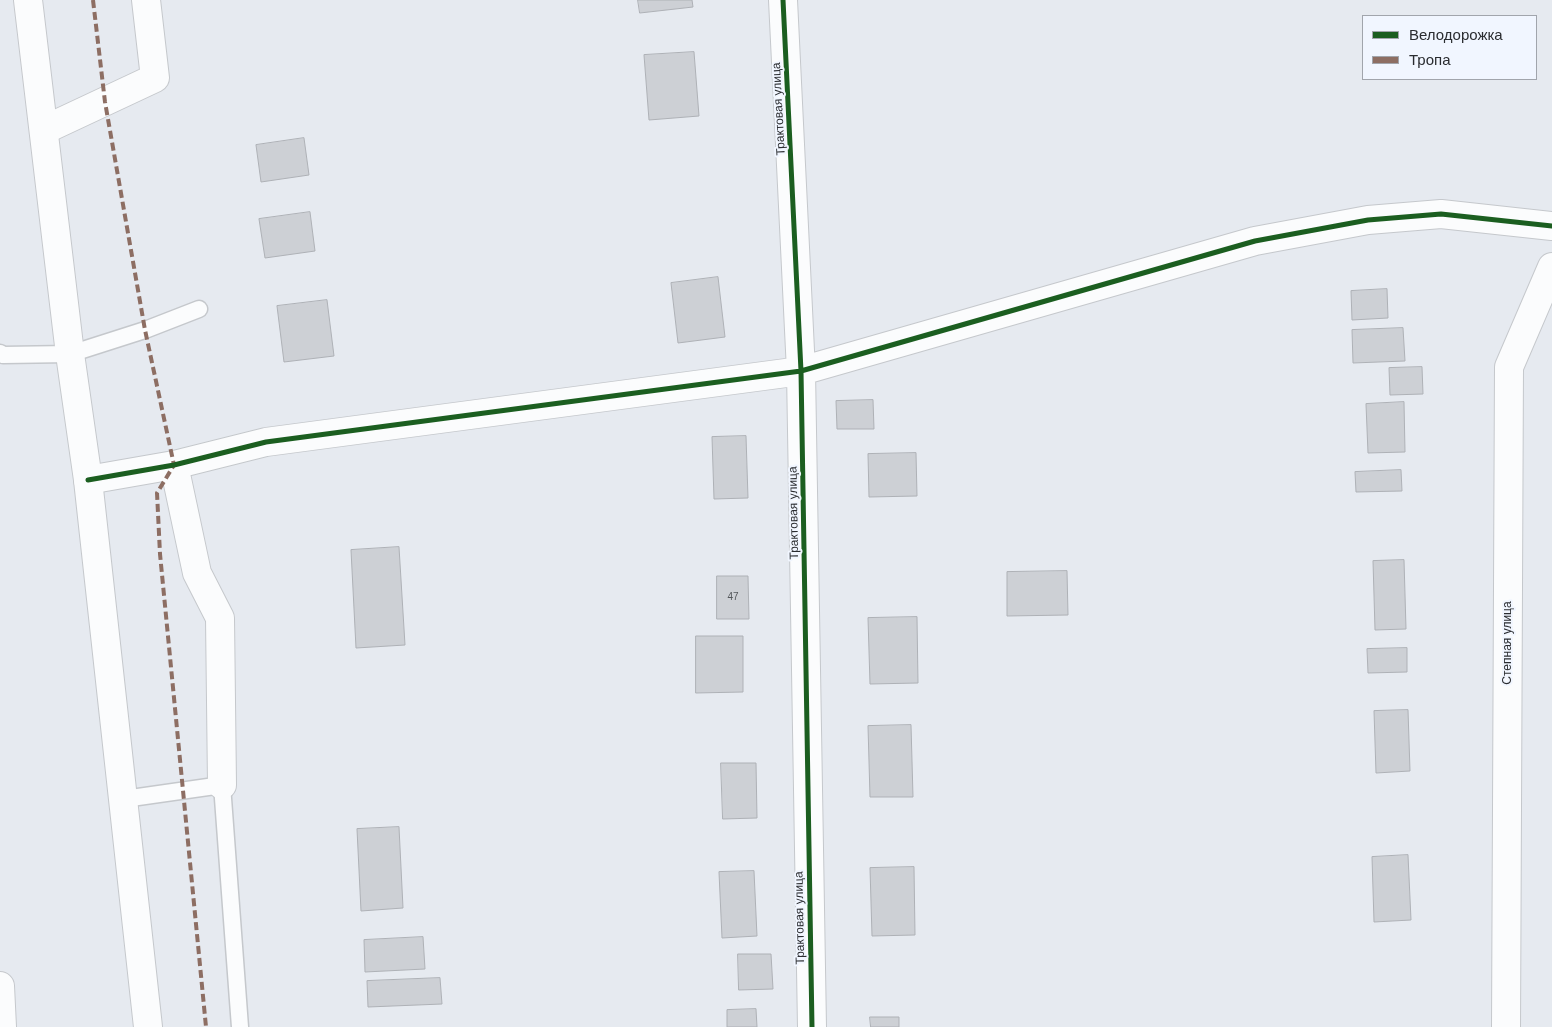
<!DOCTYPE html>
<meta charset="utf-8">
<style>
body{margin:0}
#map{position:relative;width:1552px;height:1027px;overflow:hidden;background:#e6eaf0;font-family:Helvetica,sans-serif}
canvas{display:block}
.legend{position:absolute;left:1362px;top:15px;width:175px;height:65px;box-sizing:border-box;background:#f1f6ff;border:1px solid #a1a5ac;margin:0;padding:6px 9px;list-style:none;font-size:15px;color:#2a2c30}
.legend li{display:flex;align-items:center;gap:10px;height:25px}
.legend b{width:25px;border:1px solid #a1a5ac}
</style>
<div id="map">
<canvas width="1552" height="1027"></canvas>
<ul class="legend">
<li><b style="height:6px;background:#1b5e20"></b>Велодорожка</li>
<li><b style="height:6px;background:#8d6e63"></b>Тропа</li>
</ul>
</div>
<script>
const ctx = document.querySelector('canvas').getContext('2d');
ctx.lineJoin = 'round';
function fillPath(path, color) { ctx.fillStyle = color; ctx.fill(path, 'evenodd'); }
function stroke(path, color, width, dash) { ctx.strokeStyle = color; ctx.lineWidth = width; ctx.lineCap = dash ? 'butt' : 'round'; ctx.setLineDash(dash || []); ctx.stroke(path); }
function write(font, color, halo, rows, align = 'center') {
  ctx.font = font + ' Helvetica,sans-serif'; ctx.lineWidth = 4; ctx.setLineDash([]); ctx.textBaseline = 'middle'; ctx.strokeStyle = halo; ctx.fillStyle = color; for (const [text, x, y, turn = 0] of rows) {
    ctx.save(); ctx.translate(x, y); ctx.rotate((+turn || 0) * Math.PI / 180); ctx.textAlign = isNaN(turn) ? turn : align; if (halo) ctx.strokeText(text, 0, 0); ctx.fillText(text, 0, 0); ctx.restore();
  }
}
const building = new Path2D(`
 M 638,0 L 692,0 L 693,7 L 640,13 Z
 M 694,52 L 699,116 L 649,120 L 644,55 Z
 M 304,138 L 309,175 L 261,182 L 256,145 Z
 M 310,212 L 315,251 L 265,258 L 259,219 Z
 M 718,277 L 725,337 L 678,343 L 671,283 Z
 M 1387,289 L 1388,318 L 1352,320 L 1351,291 Z
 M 327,300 L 334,356 L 284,362 L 277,306 Z
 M 1403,328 L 1405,361 L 1353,363 L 1352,330 Z
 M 1422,367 L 1423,394 L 1390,395 L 1389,368 Z
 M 873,400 L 874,429 L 837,429 L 836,401 Z
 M 1404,402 L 1405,452 L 1368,453 L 1366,404 Z
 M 746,436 L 748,498 L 714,499 L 712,437 Z
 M 916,453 L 917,496 L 869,497 L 868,454 Z
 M 1401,470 L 1402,491 L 1356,492 L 1355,472 Z
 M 399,547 L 405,645 L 356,648 L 351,550 Z
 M 1404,560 L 1406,629 L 1375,630 L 1373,561 Z
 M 1067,571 L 1068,615 L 1007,616 L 1007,572 Z
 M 717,576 L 748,576 L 749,619 L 717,619 Z
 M 917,617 L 918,683 L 870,684 L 868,618 Z
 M 696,636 L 743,636 L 743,692 L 696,693 Z
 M 1407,648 L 1407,672 L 1368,673 L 1367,649 Z
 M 1408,710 L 1410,771 L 1376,773 L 1374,711 Z
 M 911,725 L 913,797 L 870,797 L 868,726 Z
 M 721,763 L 756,763 L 757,818 L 723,819 Z
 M 399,827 L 403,908 L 361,911 L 357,829 Z
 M 1408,855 L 1411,920 L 1374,922 L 1372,857 Z
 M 914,867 L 915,935 L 872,936 L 870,868 Z
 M 754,871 L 757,936 L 722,938 L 719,872 Z
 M 423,937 L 425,969 L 365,972 L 364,940 Z
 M 738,954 L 771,954 L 773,989 L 739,990 Z
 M 440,978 L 442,1004 L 368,1007 L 367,981 Z
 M 756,1009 L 757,1027 L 727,1027 L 727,1010 Z
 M 870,1017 L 899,1017 L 899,1027 L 871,1027 Z`);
fillPath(building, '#cdd0d5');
stroke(building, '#aeb1b6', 1);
const lane = new Path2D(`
 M 0,353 L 3,355 L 70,354 L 145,330 L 199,309
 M 124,799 L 222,785 L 240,1027`);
const street = new Path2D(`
 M 783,0 L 801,371 L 812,1027
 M 44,130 L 155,78 L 146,0
 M 174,465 L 197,573 L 220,618 L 222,785
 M 88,480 L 174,465 L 266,442 L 801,371 L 1255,241 L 1368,220 L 1441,214 L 1552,226
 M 0,986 L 2,1027
 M 1506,1027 L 1509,367 L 1552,267`);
const secondary = new Path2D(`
 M 28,0 L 70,354 L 88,480 L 148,1027`);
stroke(lane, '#c5c8cc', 19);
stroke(street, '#c5c8cc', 30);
stroke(secondary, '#c5c8cc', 30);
stroke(lane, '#fbfcfd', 16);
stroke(street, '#fbfcfd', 28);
stroke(secondary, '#fbfcfd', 28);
stroke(new Path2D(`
 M 93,0 L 105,102 L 145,330 L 174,465 L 157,493 L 160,554 L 206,1027`), '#8d6e63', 4, [8, 4]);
stroke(new Path2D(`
 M 783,0 L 801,371 L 812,1027
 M 88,480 L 174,465 L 266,442 L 801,371 L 1255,241 L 1368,220 L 1441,214 L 1552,226`), '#1b5e20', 5);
write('10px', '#54575b', null, [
 ["47",733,597]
]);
write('12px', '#2a2c30', '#f1f6ff', [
 ["Трактовая улица",779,109,-93],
 ["Трактовая улица",794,513,-91],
 ["Степная улица",1508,643,-90],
 ["Трактовая улица",800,918,-91]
]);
</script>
